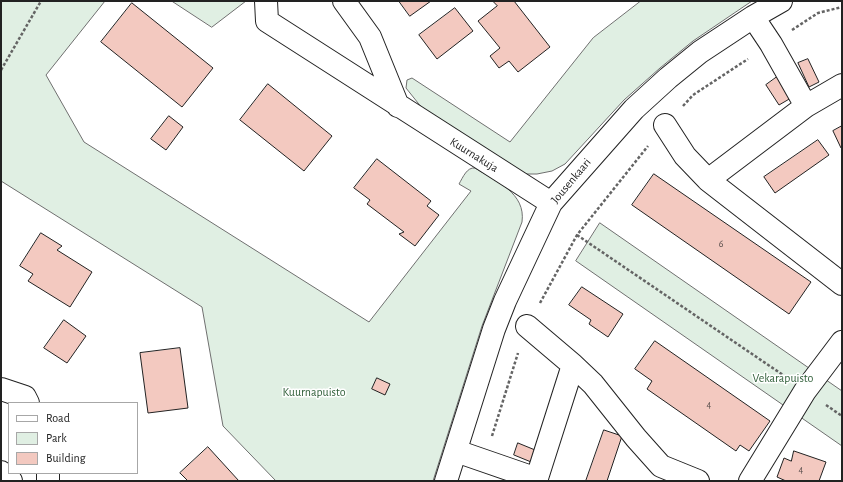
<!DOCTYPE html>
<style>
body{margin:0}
#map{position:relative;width:843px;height:482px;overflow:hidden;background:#fff;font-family:"Alegreya Sans",sans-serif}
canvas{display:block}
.frame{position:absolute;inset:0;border:2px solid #222;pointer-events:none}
.legend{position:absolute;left:8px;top:402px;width:130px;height:72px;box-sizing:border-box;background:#fff;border:1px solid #a7a7a7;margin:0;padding:5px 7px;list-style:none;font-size:12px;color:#222}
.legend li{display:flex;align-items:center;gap:8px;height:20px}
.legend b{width:20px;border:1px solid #a7a7a7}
</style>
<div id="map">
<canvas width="843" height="482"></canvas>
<div class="frame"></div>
<ul class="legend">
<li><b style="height:5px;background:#fff"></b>Road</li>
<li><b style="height:11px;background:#e0efe3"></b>Park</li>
<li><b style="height:11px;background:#f3c9c0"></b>Building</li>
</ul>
</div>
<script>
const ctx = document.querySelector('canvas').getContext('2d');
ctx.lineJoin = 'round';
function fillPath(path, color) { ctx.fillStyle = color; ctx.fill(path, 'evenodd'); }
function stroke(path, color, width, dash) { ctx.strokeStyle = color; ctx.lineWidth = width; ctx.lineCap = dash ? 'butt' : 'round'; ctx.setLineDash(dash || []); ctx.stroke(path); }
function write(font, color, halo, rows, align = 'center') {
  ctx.font = font + ' "Alegreya Sans",sans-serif'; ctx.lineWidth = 3; ctx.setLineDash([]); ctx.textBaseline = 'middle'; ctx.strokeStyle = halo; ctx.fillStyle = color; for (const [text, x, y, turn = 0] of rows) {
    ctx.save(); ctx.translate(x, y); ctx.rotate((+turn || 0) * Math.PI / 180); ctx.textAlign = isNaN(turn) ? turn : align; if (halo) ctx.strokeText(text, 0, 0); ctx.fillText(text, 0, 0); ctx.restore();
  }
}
const green = new Path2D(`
 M 1,1 L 105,1 L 46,75 L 84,142 L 369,322 L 471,191 L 459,184 C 463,177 467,167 475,168 C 496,181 526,193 522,222 L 482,326 L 433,481 L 276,481 L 223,426 L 202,307 L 1,181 Z
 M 172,1 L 246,1 L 212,27 Z
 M 641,1 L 752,1 L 693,41 L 660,68 L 624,100 L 565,164 L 552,171 L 537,174 L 525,174 L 426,113 L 406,88 L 407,80 L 412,78 L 510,142 L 593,38 Z
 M 600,223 L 842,391 L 842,446 L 576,261 Z`);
fillPath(green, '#e0efe3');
stroke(green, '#6f6f6f', 1);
const building = new Path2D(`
 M 399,1 L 431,1 L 410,16 Z
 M 493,1 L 514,1 L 550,47 L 518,72 L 509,61 L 499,68 L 490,56 L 500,48 L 478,21 L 497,6 Z
 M 132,3 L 213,68 L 182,107 L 101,42 Z
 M 455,8 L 473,31 L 437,59 L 419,35 Z
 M 808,59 L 819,82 L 809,87 L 798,63 Z
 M 777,77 L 791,98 L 779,105 L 766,85 Z
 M 268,84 L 332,136 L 304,171 L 240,120 Z
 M 169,116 L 183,127 L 166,150 L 151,139 Z
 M 842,126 L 842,148 L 841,148 L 833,131 Z
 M 818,140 L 829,155 L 775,193 L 764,177 Z
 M 377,159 L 431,201 L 427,206 L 439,215 L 415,246 L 399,234 L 404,232 L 367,204 L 370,200 L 354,188 Z
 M 654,174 L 811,282 L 789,314 L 632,205 Z
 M 41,233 L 62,246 L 57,250 L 92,272 L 70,307 L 28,281 L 33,274 L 20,266 Z
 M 582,287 L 623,314 L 608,337 L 589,324 L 591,320 L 569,305 Z
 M 64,320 L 86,336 L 67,363 L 44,348 Z
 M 655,341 L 770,421 L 749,451 L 740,445 L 736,451 L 647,389 L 652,381 L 635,369 Z
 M 180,348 L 188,408 L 148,413 L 140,353 Z
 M 377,378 L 390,384 L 385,395 L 372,389 Z
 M 604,430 L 622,436 L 607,481 L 586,481 Z
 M 518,443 L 540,452 L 536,464 L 514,455 Z
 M 208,447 L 239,481 L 188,481 L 180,473 Z
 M 794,451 L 826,462 L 819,481 L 786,481 L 777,477 L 784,458 L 791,461 Z`);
fillPath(building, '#f3c9c0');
stroke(building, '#222', 1);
const minor = new Path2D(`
 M 266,1 L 267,21 L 551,203
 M 344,1 L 370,37 L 398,106
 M 753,17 L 771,44 L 806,106
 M 665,125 L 685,156 L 708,180 L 806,106 L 842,85
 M 708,180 L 842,284
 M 527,326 L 573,365 L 593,384 L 636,438 L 661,466 L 698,481
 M 1,389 L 25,397 L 28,403
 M 456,451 L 537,479
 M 1,472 L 11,481
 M 48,473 L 48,481
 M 446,481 L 494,329 L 505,301 L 551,203 L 634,109 L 668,78 L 700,52 L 753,17 L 781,1
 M 536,481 L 573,365
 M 750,481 L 805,391 L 842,342`);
stroke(minor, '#222', 24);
stroke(new Path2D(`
 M 792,30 L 818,13 L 842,7
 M 1,70 L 41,1
 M 683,106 L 693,95 L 748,59
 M 577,235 L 783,375
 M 540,303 L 577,235 L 648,146
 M 826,405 L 842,416
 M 492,436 L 518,353`), '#646464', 2.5, [3, 2]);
stroke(minor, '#fff', 22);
write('10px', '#564c4a', null, [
 ["6",721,244],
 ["4",709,405],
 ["4",801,470]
]);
write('12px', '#222', '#fff', [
 ["Kuurnakuja",474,155,32],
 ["Jousenkaari",571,181,-50]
]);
write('12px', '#2f5e38', '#fff', [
 ["Vekarapuisto",783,378],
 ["Kuurnapuisto",314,392]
]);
</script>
